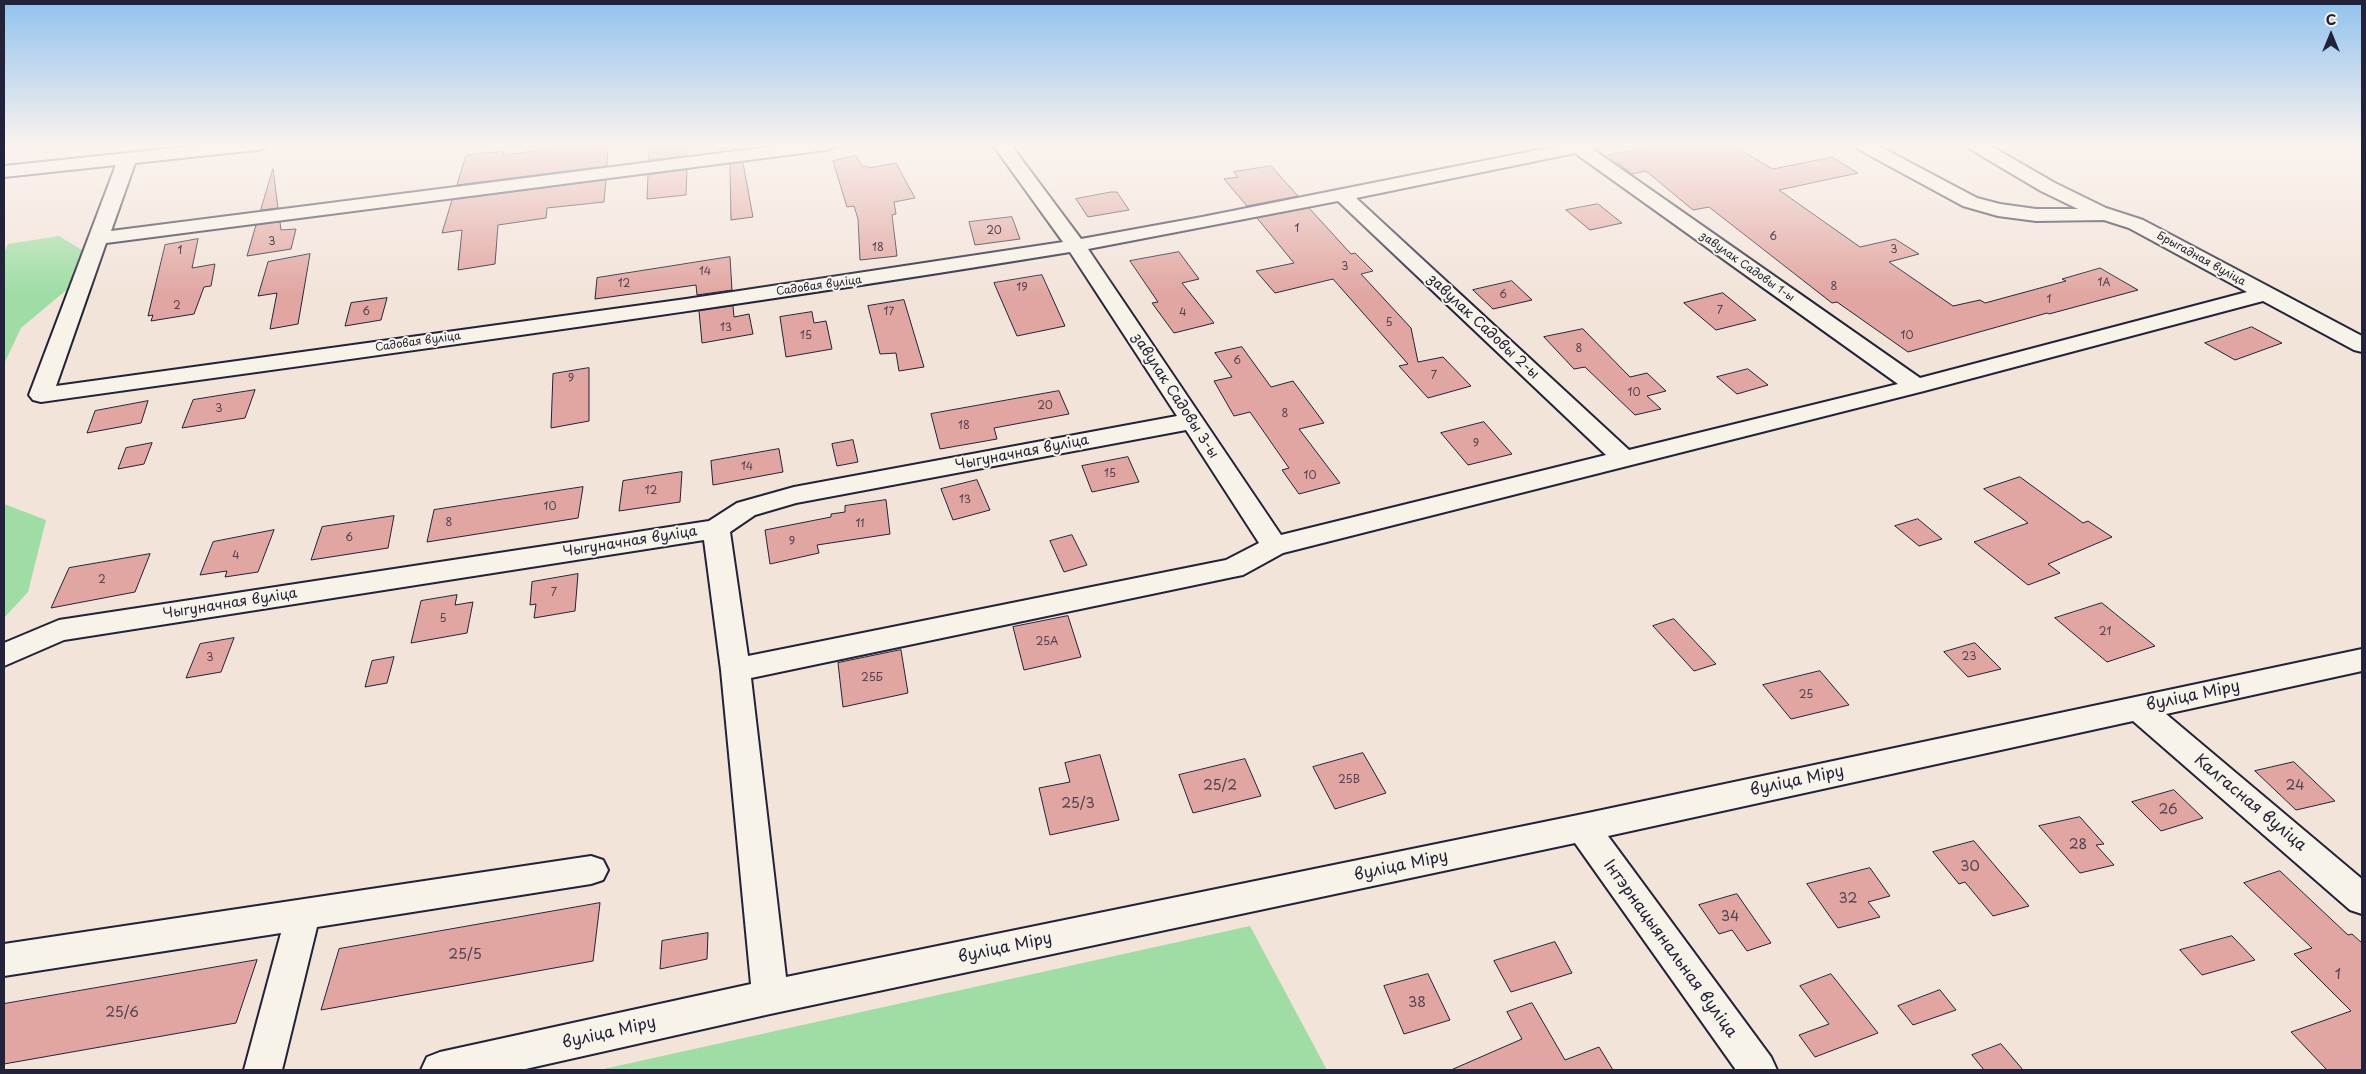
<!DOCTYPE html>
<meta charset="utf-8">
<style>
body{margin:0}
#map{position:relative;width:2366px;height:1074px;overflow:hidden;background:#f3e4da;font-family:"Playpen Sans",sans-serif}
canvas{display:block}
.frame{position:absolute;inset:0;border:5px solid #22223b;pointer-events:none}
.north{position:absolute;left:2306px;top:10px;width:50px;height:50px;-webkit-text-stroke:4px #f7f3e8;paint-order:stroke;rotate:0deg;font-size:14px;font-weight:700;line-height:20px;text-align:center;color:#22223b}
.north::after{content:'';display:block;margin:auto;width:18px;height:22px;background:#22223b;clip-path:polygon(50% 0,100% 100%,50% 72%,0 100%)}
</style>
<div id="map">
<canvas width="2366" height="1074"></canvas>
<div class="frame"></div>
<div class="north">С</div>
</div>
<script>
const ctx = document.querySelector('canvas').getContext('2d');
ctx.lineJoin = 'round';
function fillPath(path, color) { ctx.fillStyle = color; ctx.fill(path, 'evenodd'); }
function stroke(path, color, width, dash) { ctx.strokeStyle = color; ctx.lineWidth = width; ctx.lineCap = dash ? 'butt' : 'round'; ctx.setLineDash(dash || []); ctx.stroke(path); }
function write(font, color, halo, rows, align = 'center') {
  ctx.font = font + ' "Playpen Sans",sans-serif'; ctx.lineWidth = 4; ctx.setLineDash([]); ctx.textBaseline = 'middle'; ctx.strokeStyle = halo; ctx.fillStyle = color; for (const [text, x, y, turn = 0] of rows) {
    ctx.save(); ctx.translate(x, y); ctx.rotate((+turn || 0) * Math.PI / 180); ctx.textAlign = isNaN(turn) ? turn : align; if (halo) ctx.strokeText(text, 0, 0); ctx.fillText(text, 0, 0); ctx.restore();
  }
}
fillPath(new Path2D(`
 M 59,236 L 87,253 L 70,287 L 21,328 L 4,364 L 4,253 L 8,244 Z
 M 4,504 L 46,520 L 28,592 L 4,618 Z
 M 1250,926 L 1327,1070 L 599,1070 Z`), '#9fdda5');
const building = new Path2D(`
 M 572,145 L 608,145 L 607,166 L 457,185 L 466,155 L 504,151 L 503,155 Z
 M 650,145 L 687,145 L 687,156 L 649,160 Z
 M 1665,145 L 1731,145 L 1773,169 L 1832,157 L 1858,173 L 1779,190 L 1860,247 L 1895,239 L 1919,254 L 1889,262 L 1953,306 L 1980,300 L 1985,303 L 2066,281 L 2062,279 L 2100,268 L 2138,290 L 2049,314 L 2047,313 L 1908,352 L 1837,302 L 1832,303 L 1709,207 L 1693,210 L 1646,171 L 1632,174 L 1608,155 Z
 M 856,156 L 863,167 L 867,166 L 868,168 L 896,163 L 915,198 L 894,202 L 896,214 L 892,215 L 897,256 L 860,260 L 858,219 L 854,206 L 847,207 L 833,161 Z
 M 743,163 L 753,217 L 731,220 L 730,164 Z
 M 1271,166 L 1298,196 L 1247,206 L 1224,179 L 1238,177 L 1234,172 Z
 M 273,169 L 278,208 L 261,210 Z
 M 687,170 L 686,195 L 647,199 L 648,175 Z
 M 606,180 L 604,202 L 547,208 L 546,218 L 498,225 L 495,264 L 458,270 L 462,230 L 442,233 L 452,200 Z
 M 1111,192 L 1117,192 L 1129,210 L 1088,217 L 1076,199 Z
 M 1598,204 L 1622,223 L 1590,230 L 1566,210 Z
 M 1309,208 L 1351,254 L 1355,253 L 1373,271 L 1361,274 L 1411,328 L 1418,362 L 1443,357 L 1471,386 L 1428,398 L 1399,366 L 1408,364 L 1333,279 L 1275,293 L 1256,271 L 1294,263 L 1257,218 Z
 M 1012,217 L 1020,239 L 975,245 L 969,222 Z
 M 280,222 L 281,230 L 296,229 L 291,249 L 247,256 L 256,225 Z
 M 198,239 L 192,268 L 215,264 L 211,286 L 204,287 L 194,314 L 151,321 L 153,315 L 148,316 L 165,245 Z
 M 1179,252 L 1199,279 L 1182,283 L 1214,323 L 1174,333 L 1152,303 L 1158,302 L 1130,261 Z
 M 310,254 L 298,324 L 270,329 L 277,293 L 258,296 L 268,262 Z
 M 730,257 L 732,290 L 697,295 L 696,285 L 595,299 L 597,278 Z
 M 1042,275 L 1065,326 L 1017,336 L 994,283 Z
 M 1512,281 L 1532,300 L 1493,309 L 1473,290 Z
 M 1723,293 L 1756,320 L 1716,330 L 1684,303 Z
 M 387,298 L 381,320 L 345,326 L 351,303 Z
 M 904,300 L 924,367 L 899,371 L 896,353 L 880,354 L 868,306 Z
 M 733,306 L 734,317 L 749,314 L 753,334 L 702,343 L 699,311 Z
 M 812,312 L 814,323 L 826,321 L 832,349 L 786,357 L 780,317 Z
 M 2252,327 L 2282,343 L 2235,360 L 2205,343 Z
 M 1583,329 L 1630,377 L 1647,373 L 1666,391 L 1647,396 L 1661,409 L 1635,415 L 1585,367 L 1574,369 L 1544,337 Z
 M 1242,347 L 1271,387 L 1293,381 L 1324,423 L 1299,429 L 1340,483 L 1299,494 L 1282,470 L 1289,468 L 1250,412 L 1234,416 L 1214,381 L 1232,377 L 1215,353 Z
 M 589,368 L 589,421 L 551,428 L 553,374 Z
 M 1748,369 L 1768,385 L 1737,394 L 1717,377 Z
 M 255,390 L 245,418 L 182,428 L 193,400 Z
 M 1059,391 L 1069,414 L 994,428 L 997,439 L 940,449 L 931,414 Z
 M 148,401 L 141,423 L 87,433 L 95,411 Z
 M 1484,422 L 1512,454 L 1468,465 L 1441,433 Z
 M 853,440 L 858,462 L 837,466 L 832,444 Z
 M 152,443 L 144,464 L 118,469 L 126,448 Z
 M 779,449 L 783,472 L 713,485 L 711,461 Z
 M 1128,457 L 1139,482 L 1092,492 L 1082,466 Z
 M 682,472 L 680,502 L 619,511 L 623,481 Z
 M 2020,477 L 2083,523 L 2088,521 L 2112,537 L 2048,564 L 2060,573 L 2028,585 L 1974,542 L 2028,523 L 1984,489 Z
 M 977,480 L 990,510 L 953,520 L 941,489 Z
 M 583,487 L 578,518 L 427,542 L 434,510 Z
 M 886,500 L 890,534 L 817,545 L 819,553 L 770,564 L 765,530 L 831,517 L 831,514 L 845,512 L 845,506 Z
 M 394,516 L 388,548 L 311,560 L 322,527 Z
 M 1918,519 L 1942,539 L 1919,546 L 1895,526 Z
 M 274,530 L 258,572 L 225,577 L 227,571 L 200,575 L 213,542 Z
 M 1072,535 L 1087,565 L 1064,572 L 1050,541 Z
 M 150,554 L 135,592 L 51,608 L 69,568 Z
 M 578,574 L 575,611 L 534,618 L 536,604 L 530,605 L 532,582 Z
 M 457,595 L 455,605 L 473,602 L 467,633 L 411,643 L 421,601 Z
 M 2102,603 L 2155,646 L 2107,662 L 2055,618 Z
 M 1068,616 L 1081,657 L 1024,670 L 1013,627 Z
 M 1674,619 L 1716,664 L 1694,671 L 1653,626 Z
 M 234,638 L 221,672 L 186,678 L 200,644 Z
 M 1975,643 L 2001,669 L 1968,677 L 1944,652 Z
 M 901,650 L 908,693 L 843,707 L 838,663 Z
 M 394,657 L 387,683 L 365,687 L 372,661 Z
 M 1820,671 L 1849,705 L 1791,719 L 1763,685 Z
 M 1363,753 L 1386,793 L 1335,809 L 1313,767 Z
 M 1100,755 L 1119,820 L 1050,835 L 1039,788 L 1070,782 L 1065,763 Z
 M 1245,759 L 1261,796 L 1193,813 L 1179,775 Z
 M 2294,762 L 2335,801 L 2296,810 L 2255,771 Z
 M 2174,790 L 2203,818 L 2161,831 L 2132,802 Z
 M 2080,817 L 2104,844 L 2096,845 L 2114,865 L 2080,873 L 2039,826 Z
 M 1974,841 L 2029,906 L 1993,916 L 1965,882 L 1959,884 L 1933,852 Z
 M 1870,868 L 1890,896 L 1868,902 L 1880,917 L 1838,928 L 1807,884 Z
 M 2280,871 L 2348,935 L 2352,934 L 2362,943 L 2362,1070 L 2327,1070 L 2291,1032 L 2351,1011 L 2294,954 L 2312,948 L 2244,883 Z
 M 1737,894 L 1771,943 L 1747,951 L 1732,930 L 1719,934 L 1699,905 Z
 M 600,903 L 593,961 L 321,1010 L 339,949 Z
 M 708,933 L 707,959 L 660,969 L 662,941 Z
 M 2232,936 L 2255,960 L 2202,975 L 2180,950 Z
 M 1555,942 L 1572,973 L 1511,992 L 1494,961 Z
 M 257,960 L 236,1023 L 4,1064 L 4,1004 Z
 M 1428,974 L 1450,1020 L 1404,1034 L 1384,986 Z
 M 1831,974 L 1878,1033 L 1815,1057 L 1799,1035 L 1829,1024 L 1800,986 Z
 M 1940,990 L 1956,1010 L 1913,1025 L 1898,1006 Z
 M 1532,1003 L 1565,1060 L 1599,1047 L 1613,1070 L 1451,1070 L 1522,1039 L 1507,1012 Z
 M 2001,1044 L 2023,1070 L 1984,1070 L 1972,1055 Z`);
fillPath(building, '#e1a6a1');
stroke(building, '#22223b', 1);
const minor = new Path2D(`
 M 204,145 L 265,145 L 262,149 L 256,150 L 135,163 L 111,231 L 784,145 L 835,145 L 832,149 L 826,150 L 106,243 L 56,386 L 686,299 L 1063,242 L 993,145 L 1011,145 L 1081,239 L 1202,217 L 1563,145 L 1600,145 L 1594,150 L 1920,378 L 2247,292 L 2129,228 L 2104,220 L 2036,221 L 1998,216 L 1963,206 L 1858,149 L 1855,145 L 1877,145 L 1977,198 L 2000,204 L 2036,209 L 2078,209 L 2041,191 L 1970,149 L 1967,145 L 1989,145 L 2055,183 L 2106,208 L 2143,220 L 2362,336 L 2362,352 L 2354,350 L 2263,301 L 1924,391 L 1283,553 L 1243,575 L 1233,577 L 751,678 L 786,977 L 1583,814 L 2362,649 L 2362,671 L 2166,714 L 2362,879 L 2362,914 L 2350,910 L 2133,721 L 1608,836 L 1771,1057 L 1777,1070 L 1736,1070 L 1575,843 L 770,1014 L 521,1070 L 421,1070 L 427,1057 L 440,1052 L 751,984 L 721,670 L 704,540 L 64,640 L 4,666 L 4,643 L 59,620 L 709,521 L 737,503 L 794,487 L 1177,416 L 1070,252 C 728,308 384,354 41,402 L 33,400 L 29,395 L 116,165 L 4,177 L 4,166 ZM 1575,153 L 1898,384 L 1629,450 L 1356,198 ZM 1338,201 L 1606,455 L 1281,535 L 1088,249 ZM 1186,430 L 1259,543 L 1226,560 L 748,656 L 730,532 L 755,515 L 796,503 Z
 M 591,856 L 603,860 L 608,870 L 603,880 L 591,884 L 317,927 L 282,1070 L 244,1070 L 281,933 L 4,976 L 4,944 Z`);
stroke(minor, '#22223b', 4);
fillPath(minor, '#f7f3e8');
const sky = ctx.createLinearGradient(0, 0, 0, 295);
sky.addColorStop(0, '#91c2ef');
sky.addColorStop(0.49, '#faf3ee');
sky.addColorStop(1, '#faf3ee00');
ctx.fillStyle = sky;
ctx.fillRect(0, 0, 2366, 295);
write('11px', '#524354', null, [
 ["1",1297,229],
 ["20",994,231],
 ["6",1773,237],
 ["3",272,242],
 ["18",878,248],
 ["3",1894,250],
 ["1",180,251],
 ["3",1345,267],
 ["14",705,272],
 ["1A",2104,283],
 ["12",624,284],
 ["8",1834,287],
 ["19",1022,288],
 ["6",1503,295],
 ["1",2049,300],
 ["2",177,306],
 ["7",1720,311],
 ["6",366,312],
 ["17",889,312],
 ["4",1183,313],
 ["5",1389,323],
 ["13",726,328],
 ["15",806,336],
 ["10",1907,336],
 ["8",1579,349],
 ["6",1237,361],
 ["7",1434,376],
 ["9",571,379],
 ["10",1634,393],
 ["20",1045,406],
 ["3",219,409],
 ["8",1285,414],
 ["18",964,426],
 ["9",1476,444],
 ["14",747,467],
 ["15",1110,474],
 ["10",1310,476],
 ["12",651,491],
 ["13",965,500],
 ["10",550,507],
 ["8",449,523],
 ["11",860,524],
 ["6",349,538],
 ["9",792,542],
 ["4",236,556],
 ["2",102,580],
 ["7",554,593],
 ["5",443,619],
 ["21",2105,632],
 ["25А",1047,642],
 ["23",1969,657],
 ["3",210,658],
 ["25Б",872,678],
 ["25",1806,695],
 ["25В",1349,780]
]);
write('11px', '#22223b', '#f7f3e8', [
 ["Брыгадная вуліца",2201,259,29],
 ["завулак Садовы 1-ы",1747,267,35],
 ["Садовая вуліца",819,286,-8],
 ["Садовая вуліца",418,342,-8]
]);
write('14px', '#22223b', '#f7f3e8', [
 ["завулак Садовы 2-ы",1483,327,43],
 ["завулак Садовы 3-ы",1175,396,57],
 ["Чыгуначная вуліца",1022,453,-11],
 ["Чыгуначная вуліца",630,542,-9],
 ["Чыгуначная вуліца",230,604,-9]
]);
write('14px', '#524354', null, [
 ["25/2",1220,786],
 ["24",2295,786],
 ["25/3",1078,804],
 ["26",2168,810],
 ["28",2078,845],
 ["30",1970,867],
 ["32",1848,899],
 ["34",1730,917],
 ["25/5",465,955],
 ["1",2338,975],
 ["38",1417,1003],
 ["25/6",122,1013]
]);
write('16px', '#22223b', '#f7f3e8', [
 ["вуліца Міру",2193,696,-12],
 ["вуліца Міру",1797,781,-12],
 ["Калгасная вуліца",2250,803,40],
 ["вуліца Міру",1401,866,-12],
 ["вуліца Міру",1005,948,-12],
 ["Інтэрнацыянальная вуліца",1670,949,54],
 ["вуліца Міру",609,1033,-13]
]);
</script>
